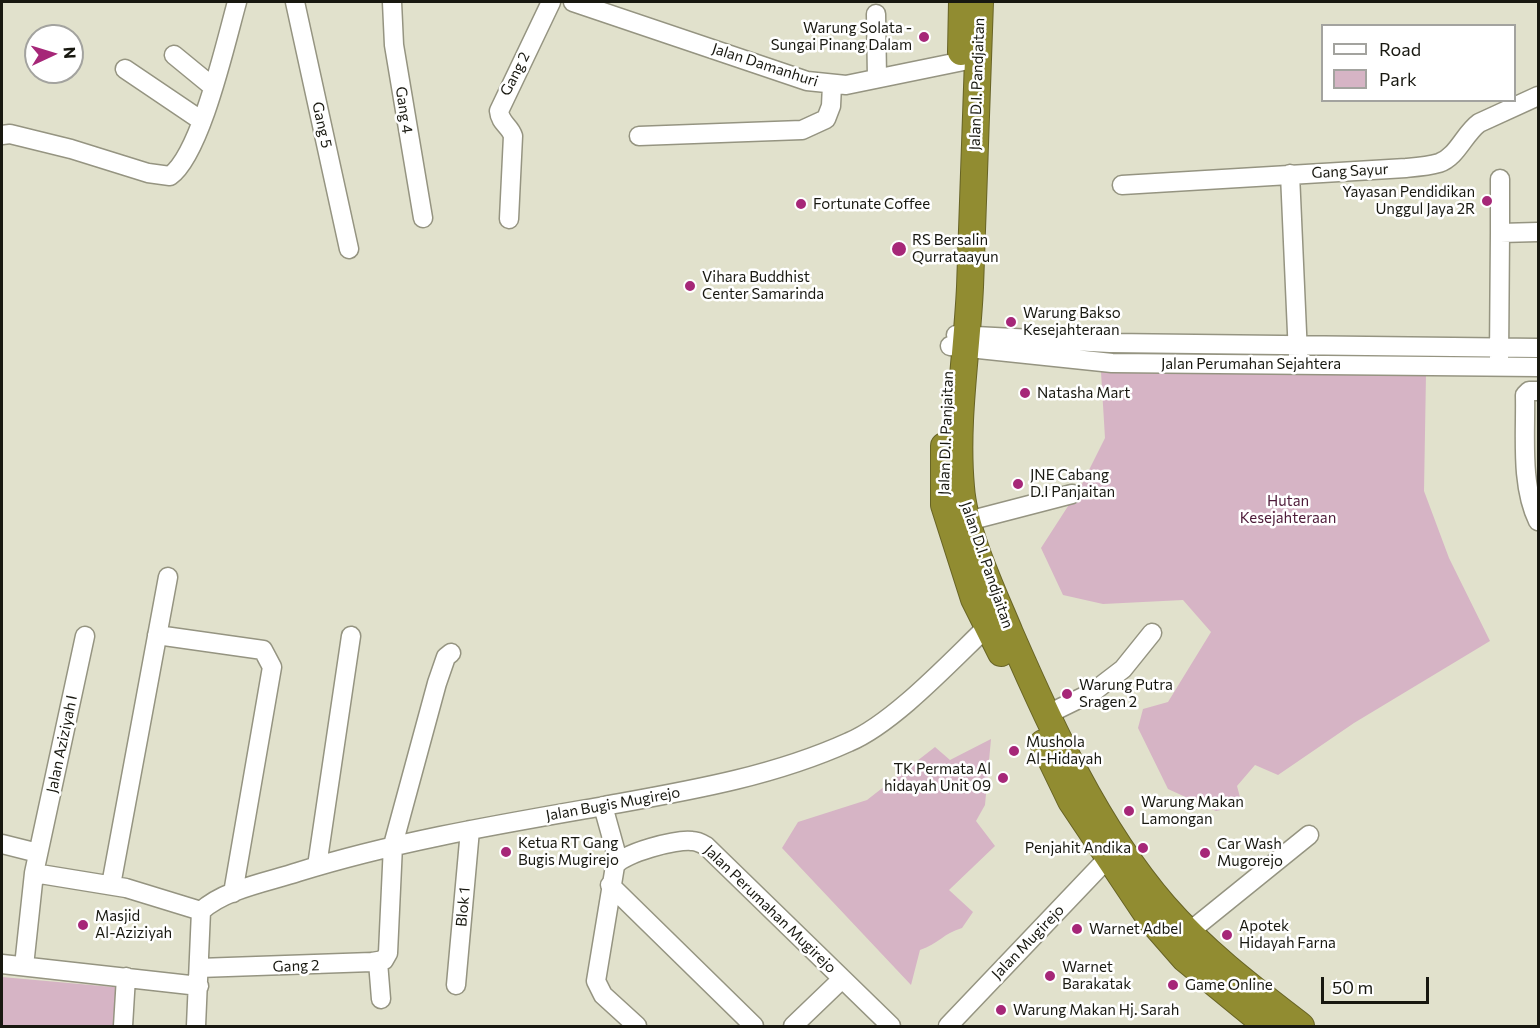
<!DOCTYPE html>
<style>
body{margin:0}
#map{position:relative;width:1540px;height:1028px;overflow:hidden;background:#e1e1cc;font-family:Commissioner,sans-serif}
canvas{display:block}
.frame{position:absolute;inset:0;border:3px solid #181810;pointer-events:none}
.legend{position:absolute;left:1321px;top:24px;width:195px;height:78px;box-sizing:border-box;background:#fff;border:2px solid #a3a39f;margin:0;padding:8px 10px;list-style:none;font-size:18px;color:#181810}
.legend li{display:flex;align-items:center;gap:12px;height:30px}
.legend b{width:30px;border:2px solid #a3a39f}
.north{position:absolute;left:24px;top:24px;width:60px;height:60px;box-sizing:border-box;background:#fff;border:2px solid #a3a39f;border-radius:50%;rotate:86deg;font-size:16px;font-weight:700;line-height:24px;text-align:center;color:#181810}
.north::after{content:'';display:block;margin:auto;width:21px;height:27px;background:#a62778;clip-path:polygon(50% 0,100% 100%,50% 72%,0 100%)}
.scale{position:absolute;left:1321px;top:977px;width:108px;height:27px;box-sizing:border-box;border:3px solid #181810;border-top:0;padding-left:8px;font-size:18px;line-height:21px;white-space:nowrap;color:#181810;-webkit-text-stroke:4px #fff;paint-order:stroke}
</style>
<div id="map">
<canvas width="1540" height="1028"></canvas>
<div class="frame"></div>
<ul class="legend">
<li><b style="height:8px;background:#fff"></b>Road</li>
<li><b style="height:16px;background:#d6b4c5"></b>Park</li>
</ul>
<div class="north">N</div>
<div class="scale">50 m</div>
</div>
<script>
const ctx = document.querySelector('canvas').getContext('2d');
ctx.lineJoin = 'round';
function fillPath(path, color) { ctx.fillStyle = color; ctx.fill(path, 'evenodd'); }
function stroke(path, color, width, dash) { ctx.strokeStyle = color; ctx.lineWidth = width; ctx.lineCap = dash ? 'butt' : 'round'; ctx.setLineDash(dash || []); ctx.stroke(path); }
function write(font, color, halo, rows, align = 'center') {
  ctx.font = font + ' Commissioner,sans-serif'; ctx.lineWidth = 5; ctx.setLineDash([]); ctx.textBaseline = 'middle'; ctx.strokeStyle = halo; ctx.fillStyle = color; for (const [text, x, y, turn = 0] of rows) {
    ctx.save(); ctx.translate(x, y); ctx.rotate((+turn || 0) * Math.PI / 180); ctx.textAlign = isNaN(turn) ? turn : align; if (halo) ctx.strokeText(text, 0, 0); ctx.fillText(text, 0, 0); ctx.restore();
  }
}
fillPath(new Path2D(`
 M 1101,372 L 1426,374 L 1424,491 L 1449,558 L 1490,641 L 1354,723 L 1278,775 L 1255,765 L 1237,786 L 1242,805 L 1216,811 L 1168,789 L 1138,728 L 1143,709 L 1168,702 L 1211,632 L 1183,600 L 1103,604 L 1063,595 L 1041,548 L 1081,486 L 1105,438 Z
 M 991,739 L 985,805 L 976,821 L 995,846 L 949,890 L 973,912 L 962,928 C 944,933 938,944 920,950 L 911,985 L 782,848 L 798,822 L 867,800 L 935,747 L 950,760 Z
 M 2,977 L 124,988 L 121,1026 L 2,1026 Z`), '#d6b4c5');
const minor = new Path2D(`
 M 295,2 L 349,249
 M 392,2 L 394,45 L 423,218
 M 573,2 L 807,81 L 846,85 L 978,58
 M 876,14 L 877,78
 M 174,55 L 213,87
 M 125,69 L 202,121
 M 2,135 L 10,134 L 71,149 L 148,173 L 170,176 C 201,154 226,41 237,2
 M 639,136 L 802,130 L 826,119 L 831,106 L 832,85
 M 1290,174 L 1298,355
 M 1500,179 L 1500,233
 M 1122,185 L 1406,168 C 1417,167 1429,166 1439,163 C 1457,157 1464,134 1479,123 L 1538,96
 M 509,219 L 513,136 C 510,126 500,123 499,111 L 551,2
 M 956,335 L 1110,343 L 1538,348
 M 950,346 L 1112,363 L 1538,367
 M 1499,359 L 1500,233 L 1538,232
 M 1538,391 L 1529,391 L 1525,395 C 1526,434 1520,484 1538,521
 M 968,521 L 1072,494
 M 157,635 L 263,650 L 272,667 L 233,893
 M 1048,714 L 1093,692 L 1123,669 L 1152,633
 M 603,806 L 618,860
 M 2,844 L 38,853
 M 317,866 L 351,636
 M 34,873 L 126,888 L 201,911
 M 111,885 L 168,577
 M 610,885 L 754,1026
 M 201,911 C 225,889 268,882 298,872 C 398,841 501,824 604,806 C 687,791 772,777 849,742 C 894,723 952,660 988,626
 M 1189,932 L 1309,835
 M 378,962 L 381,999
 M 2,964 L 199,986
 M 24,966 L 34,873 L 85,636
 M 199,968 L 372,962 L 384,960 L 388,953 L 393,845 L 437,683 L 446,657 L 451,653
 M 456,985 L 470,830
 M 123,1026 L 126,977
 M 196,1026 L 201,911
 M 637,1026 L 603,995 L 596,981 L 615,866 C 622,853 677,839 692,841 C 697,841 701,843 706,846 L 891,1026
 M 793,1026 L 842,979
 M 948,1026 L 1108,858`);
const highway = new Path2D(`
 M 980,2 C 977,97 974,192 970,287 C 967,353 955,421 961,487 C 964,531 993,592 1010,633 C 1051,727 1096,827 1164,906 C 1204,952 1253,989 1301,1026
 M 961,52 L 962,2
 M 944,446 L 944,505 L 974,599 L 1001,653
 M 1043,743 L 1071,801 L 1150,919 L 1185,959 L 1267,1026`);
stroke(minor, '#959481', 21);
stroke(highway, '#676325', 28);
stroke(minor, '#fff', 18);
stroke(highway, '#918c31', 26);
for (const [x, y, r, color] of [
 [924,37,6,"#a62778"],
 [1487,201,6,"#a62778"],
 [801,204,6,"#a62778"],
 [899,249,8,"#a62778"],
 [690,286,6,"#a62778"],
 [1011,322,6,"#a62778"],
 [1025,393,6,"#a62778"],
 [1018,484,6,"#a62778"],
 [1067,694,6,"#a62778"],
 [1014,751,6,"#a62778"],
 [1003,778,6,"#a62778"],
 [1129,811,6,"#a62778"],
 [1143,848,6,"#a62778"],
 [506,852,6,"#a62778"],
 [1205,853,6,"#a62778"],
 [83,925,6,"#a62778"],
 [1077,929,6,"#a62778"],
 [1227,935,6,"#a62778"],
 [1050,976,6,"#a62778"],
 [1173,985,6,"#a62778"],
 [1001,1010,6,"#a62778"]
]) { const dot = new Path2D(); dot.arc(x, y, r, 0, 2 * Math.PI); ctx.fillStyle = color; ctx.fill(dot); stroke(dot, '#fff', 2); }
write('15px', '#181810', '#fff', [
 ["Warung Solata -",912,28,"right"],
 ["Sungai Pinang Dalam",912,45,"right"],
 ["Yayasan Pendidikan",1475,192,"right"],
 ["Unggul Jaya 2R",1475,209,"right"],
 ["Fortunate Coffee",813,204],
 ["RS Bersalin",912,240],
 ["Qurrataayun",912,257],
 ["Vihara Buddhist",702,277],
 ["Center Samarinda",702,294],
 ["Warung Bakso",1023,313],
 ["Kesejahteraan",1023,330],
 ["Natasha Mart",1037,393],
 ["JNE Cabang",1030,475],
 ["D.I Panjaitan",1030,492],
 ["Warung Putra",1079,685],
 ["Sragen 2",1079,702],
 ["Mushola",1026,742],
 ["Al-Hidayah",1026,759],
 ["TK Permata Al",991,769,"right"],
 ["hidayah Unit 09",991,786,"right"],
 ["Warung Makan",1141,802],
 ["Lamongan",1141,819],
 ["Ketua RT Gang",518,843],
 ["Bugis Mugirejo",518,860],
 ["Car Wash",1217,844],
 ["Mugorejo",1217,861],
 ["Penjahit Andika",1131,848,"right"],
 ["Masjid",95,916],
 ["Al-Aziziyah",95,933],
 ["Apotek",1239,926],
 ["Hidayah Farna",1239,943],
 ["Warnet Adbel",1089,929],
 ["Warnet",1062,967],
 ["Barakatak",1062,984],
 ["Game Online",1185,985],
 ["Warung Makan Hj. Sarah",1013,1010]
], 'left');
write('15px', '#181810', '#fff', [
 ["Jalan Damanhuri",765,65,18],
 ["Gang 2",515,74,-63],
 ["Jalan D.I. Pandjaitan",977,84,-88],
 ["Gang 4",404,110,82],
 ["Gang 5",322,125,78],
 ["Gang Sayur",1350,171,-3],
 ["Jalan Perumahan Sejahtera",1251,364],
 ["Jalan D.I. Panjaitan",946,433,-88],
 ["Jalan D.I. Pandjaitan",987,565,71],
 ["Jalan Aziziyah I",62,744,-78],
 ["Jalan Bugis Mugirejo",613,804,-10],
 ["Blok 1",463,907,-85],
 ["Jalan Perumahan Mugirejo",770,909,44],
 ["Jalan Mugirejo",1028,942,-46],
 ["Gang 2",296,966,-2]
]);
write('15px', '#4d1a38', '#fff', [
 ["Hutan",1288,501],
 ["Kesejahteraan",1288,518]
]);
</script>
